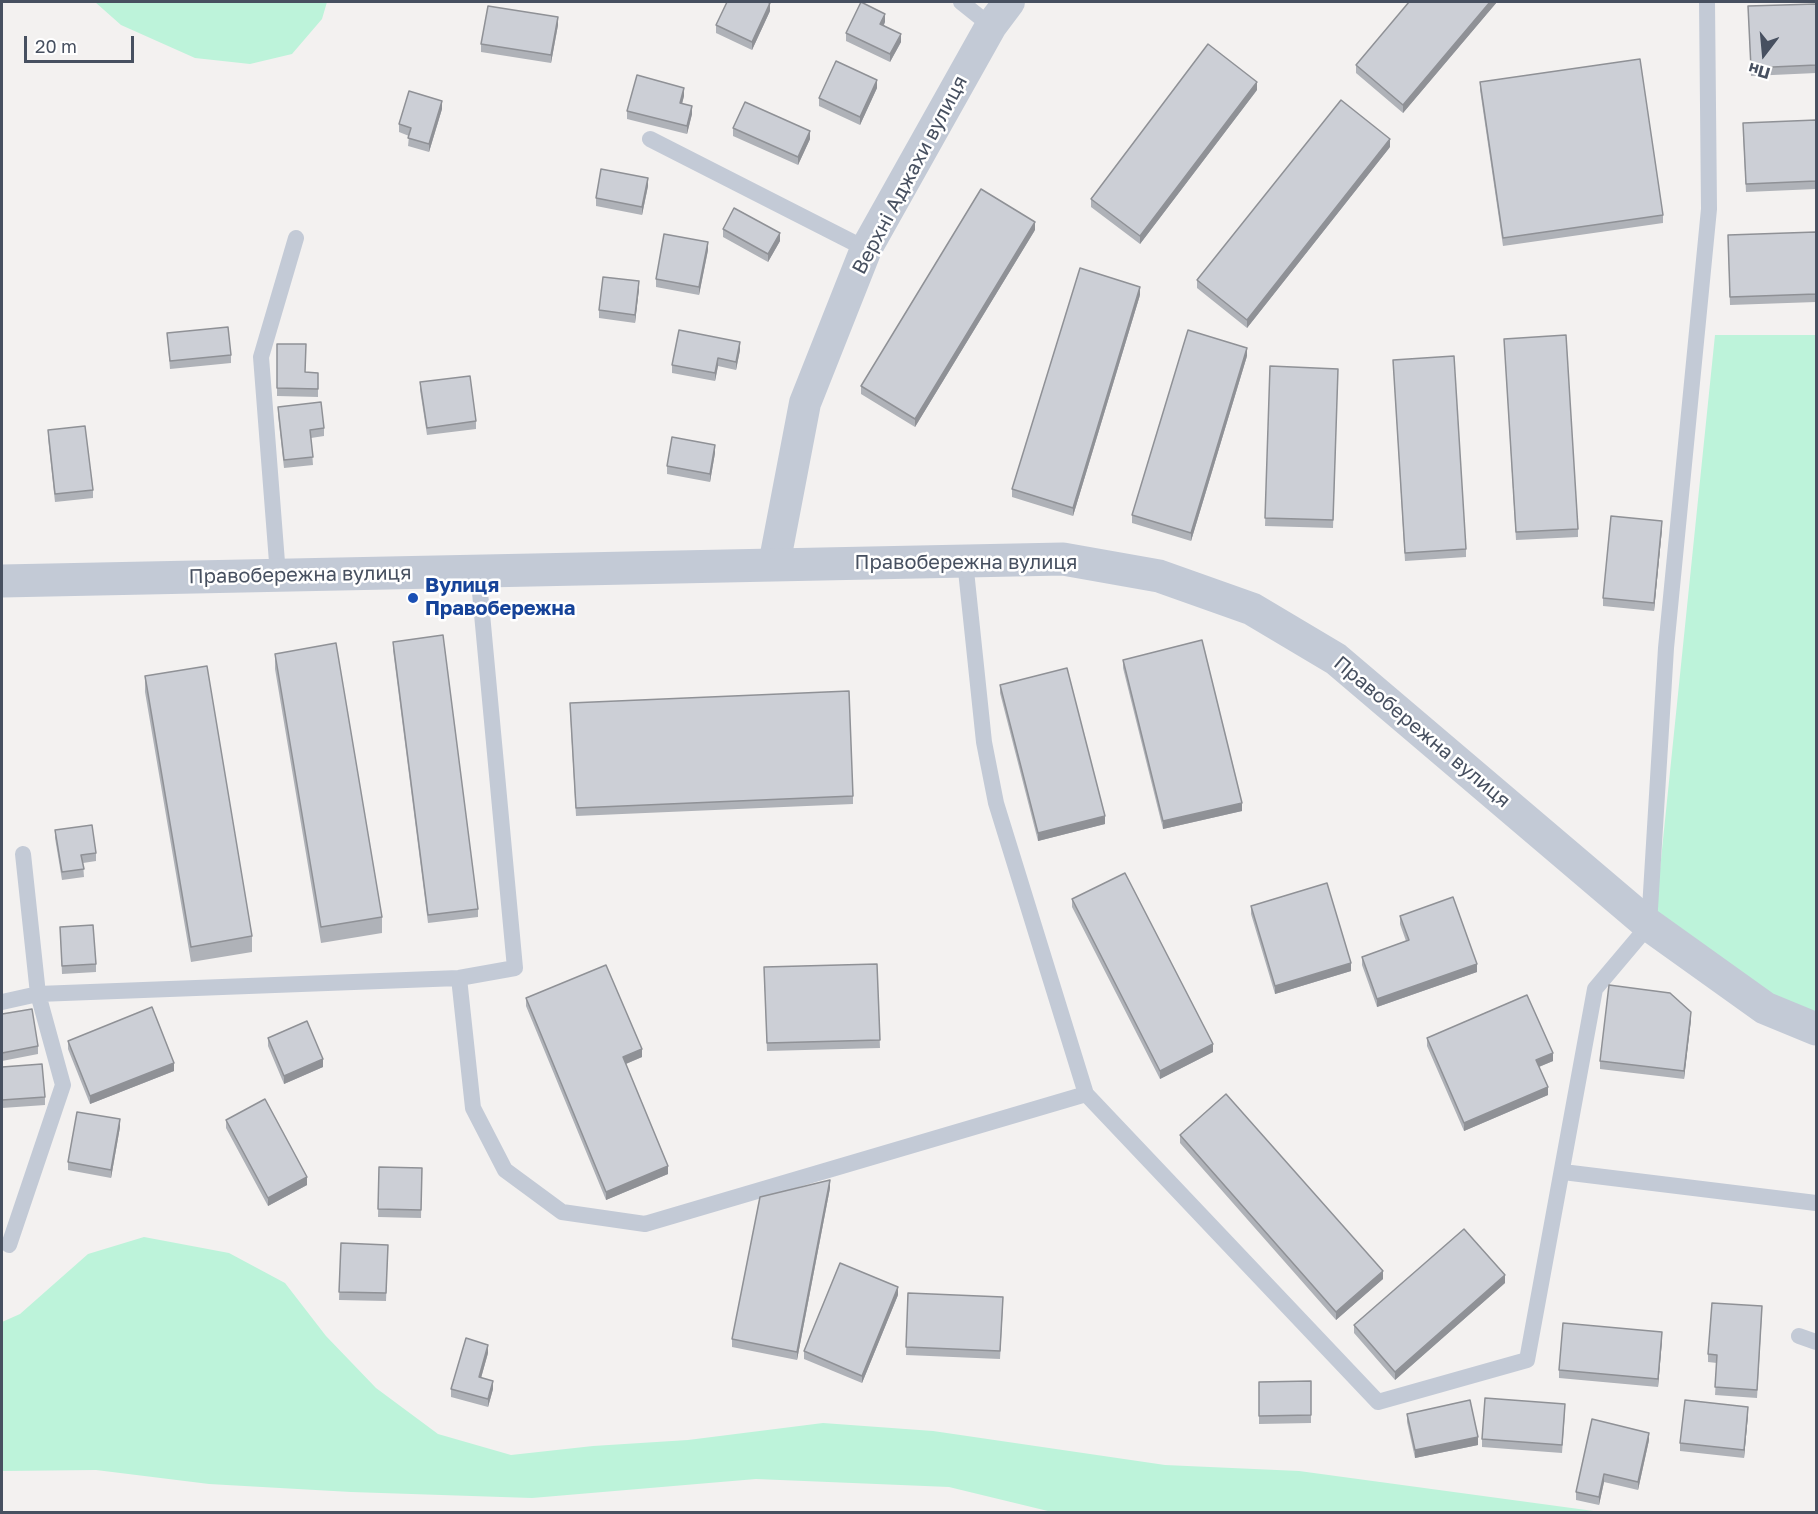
<!DOCTYPE html>
<meta charset="utf-8">
<style>
body{margin:0}
#map{position:relative;width:1818px;height:1514px;overflow:hidden;background:#f3f1f0;font-family:"Golos Text",sans-serif}
canvas{display:block}
.frame{position:absolute;inset:0;border:3px solid #475060;pointer-events:none}
.north{position:absolute;left:1734px;top:24px;width:60px;height:60px;-webkit-text-stroke:4px #fff;paint-order:stroke;rotate:196deg;font-size:16px;font-weight:700;line-height:24px;text-align:center;color:#475060}
.north::after{content:'';display:block;margin:auto;width:21px;height:27px;background:#475060;clip-path:polygon(50% 0,100% 100%,50% 72%,0 100%)}
.scale{position:absolute;left:24px;top:36px;width:110px;height:27px;box-sizing:border-box;border:3px solid #475060;border-top:0;padding-left:8px;font-size:18px;line-height:21px;white-space:nowrap;color:#475060;-webkit-text-stroke:4px #fff;paint-order:stroke}
</style>
<div id="map">
<canvas width="1818" height="1514"></canvas>
<div class="frame"></div>
<div class="north">Пн</div>
<div class="scale">20 m</div>
</div>
<script>
const ctx = document.querySelector('canvas').getContext('2d');
ctx.lineJoin = 'round';
function fillPath(path, color) { ctx.fillStyle = color; ctx.fill(path, 'evenodd'); }
function stroke(path, color, width, dash) { ctx.strokeStyle = color; ctx.lineWidth = width; ctx.lineCap = dash ? 'butt' : 'round'; ctx.setLineDash(dash || []); ctx.stroke(path); }
function write(font, color, halo, rows, align = 'center') {
  ctx.font = font + ' "Golos Text",sans-serif'; ctx.lineWidth = 5; ctx.setLineDash([]); ctx.textBaseline = 'middle'; ctx.strokeStyle = halo; ctx.fillStyle = color; for (const [text, x, y, turn = 0] of rows) {
    ctx.save(); ctx.translate(x, y); ctx.rotate((+turn || 0) * Math.PI / 180); ctx.textAlign = isNaN(turn) ? turn : align; if (halo) ctx.strokeText(text, 0, 0); ctx.fillText(text, 0, 0); ctx.restore();
  }
}
fillPath(new Path2D(`
 M 95,2 L 327,2 L 322,19 L 292,54 L 250,64 L 195,58 L 121,25 Z
 M 1715,335 L 1816,335 L 1816,1020 L 1654,927 Z
 M 144,1237 L 229,1253 L 285,1283 L 326,1336 L 376,1388 L 438,1434 L 511,1455 L 593,1446 L 688,1440 L 823,1423 L 933,1431 L 1165,1465 L 1299,1471 L 1601,1512 L 1052,1512 L 949,1487 L 756,1479 L 532,1498 L 351,1492 L 209,1484 L 96,1470 L 2,1471 L 2,1322 L 20,1314 L 88,1254 Z`), '#bdf3da');
stroke(new Path2D(`
 M 961,2 L 991,26
 M 650,139 L 866,249
 M 965,561 L 984,742 L 996,803 L 1086,1094 L 1378,1402 L 1527,1360 L 1595,989 L 1649,925 L 1666,648 L 1709,209 L 1707,2
 M 278,575 L 261,357 L 296,238
 M 459,978 L 473,1108 L 505,1170 L 562,1212 L 645,1224 L 1086,1094
 M 2,1002 L 38,994 L 459,978 L 515,968 L 478,571
 M 1563,1172 L 1816,1203
 M 9,1245 L 63,1085 L 38,994 L 23,854
 M 1799,1336 L 1816,1342`), '#c3cad6', 16);
stroke(new Path2D(`
 M 774,565 L 805,403 L 866,249 L 991,26 L 1009,2`), '#c3cad6', 32);
stroke(new Path2D(`
 M 2,581 L 1063,559 L 1159,576 L 1252,609 L 1336,659 L 1649,925 L 1765,1008 L 1816,1029`), '#c3cad6', 33);
fillPath(new Path2D(`
 M 1409,2 L 1497,2 L 1403,113 L 1356,73 L 1356,65 Z
 M 1816,4 L 1816,73 L 1751,76 L 1748,6 Z
 M 770,11 L 752,50 L 716,33 L 716,25 Z
 M 885,22 L 884,25 L 901,42 L 890,62 L 846,41 L 846,33 Z
 M 558,25 L 551,63 L 481,52 L 481,44 Z
 M 1480,82 L 1663,215 L 1663,223 L 1503,246 L 1480,90 Z
 M 877,88 L 860,125 L 819,106 L 819,98 Z
 M 1257,90 L 1140,244 L 1091,207 L 1091,199 Z
 M 684,96 L 682,104 L 692,114 L 687,134 L 627,119 L 627,111 Z
 M 442,109 L 429,152 L 408,146 L 409,136 L 399,132 L 399,124 Z
 M 1816,120 L 1816,189 L 1746,192 L 1743,131 Z
 M 733,128 L 810,139 L 798,165 L 733,136 Z
 M 1390,147 L 1247,328 L 1197,288 L 1197,280 Z
 M 648,186 L 642,215 L 596,206 L 596,198 Z
 M 723,229 L 780,241 L 768,262 L 723,237 Z
 M 1035,230 L 915,427 L 861,394 L 861,386 Z
 M 1816,232 L 1816,302 L 1730,305 L 1728,243 Z
 M 708,250 L 699,295 L 656,287 L 656,279 Z
 M 639,289 L 635,323 L 599,318 L 599,310 Z
 M 1140,295 L 1073,516 L 1012,497 L 1012,489 Z
 M 167,333 L 231,355 L 231,363 L 170,369 Z
 M 1504,339 L 1578,529 L 1578,537 L 1516,540 Z
 M 277,344 L 306,372 L 318,373 L 318,397 L 277,396 Z
 M 740,350 L 736,370 L 718,366 L 715,381 L 672,373 L 672,365 Z
 M 1247,356 L 1191,541 L 1132,523 L 1132,515 Z
 M 1393,360 L 1466,549 L 1466,557 L 1405,561 Z
 M 1270,366 L 1338,369 L 1333,528 L 1265,526 Z
 M 420,382 L 476,421 L 476,429 L 427,435 L 420,390 Z
 M 278,407 L 324,428 L 324,436 L 311,438 L 313,465 L 284,468 L 278,415 Z
 M 48,430 L 93,490 L 93,498 L 55,502 L 48,438 Z
 M 715,453 L 710,482 L 667,474 L 667,466 Z
 M 1662,529 L 1654,611 L 1603,606 L 1603,598 Z
 M 393,642 L 478,909 L 478,917 L 428,923 L 393,650 Z
 M 275,654 L 382,917 L 382,933 L 321,943 L 275,669 Z
 M 1123,660 L 1242,811 L 1163,829 L 1123,668 Z
 M 145,676 L 252,936 L 252,952 L 191,962 L 145,692 Z
 M 1000,685 L 1105,824 L 1038,841 L 1000,693 Z
 M 570,711 L 853,796 L 853,804 L 576,816 Z
 M 55,830 L 96,853 L 96,861 L 83,863 L 84,877 L 62,880 L 55,838 Z
 M 1072,899 L 1213,1052 L 1160,1079 L 1072,907 Z
 M 1251,906 L 1351,971 L 1275,994 L 1251,914 Z
 M 1400,916 L 1477,972 L 1377,1007 L 1362,965 L 1362,957 L 1406,941 L 1400,924 Z
 M 60,927 L 96,964 L 96,972 L 62,974 Z
 M 877,964 L 880,1048 L 767,1051 L 764,967 Z
 M 526,998 L 642,1057 L 626,1064 L 668,1174 L 606,1200 L 526,1006 Z
 M 2,1014 L 38,1046 L 38,1054 L 2,1061 Z
 M 1691,1020 L 1684,1079 L 1600,1069 L 1600,1061 Z
 M 268,1038 L 323,1067 L 284,1084 L 268,1046 Z
 M 1427,1038 L 1553,1061 L 1539,1067 L 1548,1095 L 1464,1131 L 1427,1046 Z
 M 68,1041 L 174,1071 L 90,1104 L 68,1049 Z
 M 2,1067 L 45,1097 L 45,1105 L 2,1108 Z
 M 226,1120 L 307,1185 L 268,1206 L 226,1128 Z
 M 120,1127 L 111,1178 L 68,1170 L 68,1162 Z
 M 1180,1135 L 1383,1279 L 1336,1320 L 1180,1143 Z
 M 379,1167 L 422,1168 L 421,1218 L 378,1217 Z
 M 830,1188 L 797,1360 L 732,1347 L 732,1339 Z
 M 341,1243 L 388,1245 L 386,1301 L 339,1300 Z
 M 1505,1283 L 1395,1380 L 1354,1333 L 1354,1325 Z
 M 908,1293 L 1003,1305 L 1000,1359 L 906,1355 Z
 M 898,1295 L 862,1383 L 804,1359 L 804,1351 Z
 M 1762,1314 L 1757,1398 L 1715,1395 L 1717,1363 L 1708,1362 L 1708,1354 Z
 M 1662,1340 L 1658,1387 L 1559,1378 L 1559,1370 Z
 M 488,1353 L 481,1378 L 493,1389 L 488,1407 L 451,1397 L 451,1389 Z
 M 1311,1381 L 1311,1423 L 1259,1424 L 1259,1382 Z
 M 1565,1412 L 1562,1453 L 1482,1447 L 1482,1439 Z
 M 1407,1414 L 1478,1445 L 1415,1458 L 1407,1422 Z
 M 1748,1415 L 1744,1458 L 1680,1451 L 1680,1443 Z
 M 1649,1440 L 1638,1490 L 1604,1482 L 1599,1505 L 1576,1500 L 1576,1492 Z`), '#afb2b8');
fillPath(new Path2D(`
 M 1490,2 L 1497,2 L 1403,113 L 1403,105 Z
 M 770,3 L 770,11 L 752,50 L 752,42 Z
 M 885,14 L 885,22 L 880,32 L 880,24 Z
 M 558,17 L 558,25 L 551,63 L 551,55 Z
 M 901,34 L 901,42 L 890,62 L 890,54 Z
 M 877,80 L 877,88 L 860,125 L 860,117 Z
 M 1257,82 L 1257,90 L 1140,244 L 1140,236 Z
 M 684,88 L 684,96 L 680,111 L 680,103 Z
 M 442,101 L 442,109 L 429,152 L 429,144 Z
 M 692,106 L 692,114 L 687,134 L 687,126 Z
 M 810,131 L 810,139 L 798,165 L 798,157 Z
 M 1390,139 L 1390,147 L 1247,328 L 1247,320 Z
 M 648,178 L 648,186 L 642,215 L 642,207 Z
 M 1035,222 L 1035,230 L 915,427 L 915,419 Z
 M 780,233 L 780,241 L 768,262 L 768,254 Z
 M 708,242 L 708,250 L 699,295 L 699,287 Z
 M 639,281 L 639,289 L 635,323 L 635,315 Z
 M 1140,287 L 1140,295 L 1073,516 L 1073,508 Z
 M 740,342 L 740,350 L 736,370 L 736,362 Z
 M 1247,348 L 1247,356 L 1191,541 L 1191,533 Z
 M 718,358 L 718,366 L 715,381 L 715,373 Z
 M 715,445 L 715,453 L 710,482 L 710,474 Z
 M 1662,521 L 1662,529 L 1654,611 L 1654,603 Z
 M 1242,803 L 1242,811 L 1163,829 L 1163,821 Z
 M 1105,816 L 1105,824 L 1038,841 L 1038,833 Z
 M 1351,963 L 1351,971 L 1275,994 L 1275,986 Z
 M 1477,964 L 1477,972 L 1377,1007 L 1377,999 Z
 M 1691,1012 L 1691,1020 L 1684,1079 L 1684,1071 Z
 M 1213,1044 L 1213,1052 L 1160,1079 L 1160,1071 Z
 M 642,1049 L 642,1057 L 623,1065 L 623,1057 Z
 M 1553,1053 L 1553,1061 L 1536,1068 L 1536,1060 Z
 M 323,1059 L 323,1067 L 284,1084 L 284,1076 Z
 M 174,1063 L 174,1071 L 90,1104 L 90,1096 Z
 M 1548,1087 L 1548,1095 L 1464,1131 L 1464,1123 Z
 M 120,1119 L 120,1127 L 111,1178 L 111,1170 Z
 M 668,1166 L 668,1174 L 606,1200 L 606,1192 Z
 M 307,1177 L 307,1185 L 268,1206 L 268,1198 Z
 M 830,1180 L 830,1188 L 797,1360 L 797,1352 Z
 M 1383,1271 L 1383,1279 L 1336,1320 L 1336,1312 Z
 M 1505,1275 L 1505,1283 L 1395,1380 L 1395,1372 Z
 M 898,1287 L 898,1295 L 862,1383 L 862,1376 Z
 M 1662,1332 L 1662,1340 L 1658,1387 L 1658,1379 Z
 M 488,1345 L 488,1353 L 479,1385 L 479,1377 Z
 M 493,1381 L 493,1389 L 488,1407 L 488,1399 Z
 M 1748,1407 L 1748,1415 L 1744,1458 L 1744,1450 Z
 M 1649,1433 L 1649,1440 L 1638,1490 L 1638,1482 Z
 M 1478,1437 L 1478,1445 L 1415,1458 L 1415,1450 Z
 M 1604,1474 L 1604,1482 L 1599,1505 L 1599,1497 Z`), '#8f9196');
const building = new Path2D(`
 M 727,2 L 767,2 L 770,3 L 752,42 L 716,25 Z
 M 861,2 L 885,14 L 880,24 L 901,34 L 890,54 L 846,33 Z
 M 1409,2 L 1490,2 L 1403,105 L 1356,65 Z
 M 1816,4 L 1816,65 L 1751,68 L 1748,6 Z
 M 488,6 L 558,17 L 551,55 L 481,44 Z
 M 1208,44 L 1257,82 L 1140,236 L 1091,199 Z
 M 1640,59 L 1663,215 L 1503,238 L 1480,82 Z
 M 836,61 L 877,80 L 860,117 L 819,98 Z
 M 637,75 L 684,88 L 680,103 L 692,106 L 687,126 L 627,111 Z
 M 409,91 L 442,101 L 429,144 L 408,138 L 411,128 L 399,124 Z
 M 1341,100 L 1390,139 L 1247,320 L 1197,280 Z
 M 745,102 L 810,131 L 798,157 L 733,128 Z
 M 1816,120 L 1816,181 L 1746,184 L 1743,123 Z
 M 601,169 L 648,178 L 642,207 L 596,198 Z
 M 981,189 L 1035,222 L 915,419 L 861,386 Z
 M 734,208 L 780,233 L 768,254 L 723,229 Z
 M 1816,232 L 1816,294 L 1730,297 L 1728,235 Z
 M 664,234 L 708,242 L 699,287 L 656,279 Z
 M 1080,268 L 1140,287 L 1073,508 L 1012,489 Z
 M 603,277 L 639,281 L 635,315 L 599,310 Z
 M 228,327 L 231,355 L 170,361 L 167,333 Z
 M 679,330 L 740,342 L 736,362 L 718,358 L 715,373 L 672,365 Z
 M 1188,330 L 1247,348 L 1191,533 L 1132,515 Z
 M 1566,335 L 1578,529 L 1516,532 L 1504,339 Z
 M 277,344 L 306,344 L 305,372 L 318,373 L 318,389 L 277,388 Z
 M 1454,356 L 1466,549 L 1405,553 L 1393,360 Z
 M 1270,366 L 1338,369 L 1333,520 L 1265,518 Z
 M 470,376 L 476,421 L 427,428 L 420,382 Z
 M 321,402 L 324,428 L 310,430 L 313,457 L 284,460 L 278,407 Z
 M 85,426 L 93,490 L 55,494 L 48,430 Z
 M 672,437 L 715,445 L 710,474 L 667,466 Z
 M 1611,516 L 1662,521 L 1654,603 L 1603,598 Z
 M 443,635 L 478,909 L 428,915 L 393,642 Z
 M 1202,640 L 1242,803 L 1163,821 L 1123,660 Z
 M 336,643 L 382,917 L 321,927 L 275,654 Z
 M 207,666 L 252,936 L 191,947 L 145,676 Z
 M 1067,668 L 1105,816 L 1038,833 L 1000,685 Z
 M 849,691 L 853,796 L 576,808 L 570,703 Z
 M 92,825 L 96,853 L 81,855 L 84,869 L 62,872 L 55,830 Z
 M 1125,873 L 1213,1044 L 1160,1071 L 1072,899 Z
 M 1327,883 L 1351,963 L 1275,986 L 1251,906 Z
 M 1453,897 L 1477,964 L 1377,999 L 1362,957 L 1409,940 L 1400,916 Z
 M 93,925 L 96,964 L 62,966 L 60,927 Z
 M 877,964 L 880,1040 L 767,1043 L 764,967 Z
 M 606,965 L 642,1049 L 623,1057 L 668,1166 L 606,1192 L 526,998 Z
 M 1609,985 L 1670,993 L 1691,1012 L 1684,1071 L 1600,1061 Z
 M 1527,995 L 1553,1053 L 1536,1060 L 1548,1087 L 1464,1123 L 1427,1038 Z
 M 152,1007 L 174,1063 L 90,1096 L 68,1041 Z
 M 32,1009 L 38,1046 L 2,1053 L 2,1014 Z
 M 307,1021 L 323,1059 L 284,1076 L 268,1038 Z
 M 42,1064 L 45,1097 L 2,1100 L 2,1067 Z
 M 1226,1094 L 1383,1271 L 1336,1312 L 1180,1135 Z
 M 265,1099 L 307,1177 L 268,1198 L 226,1120 Z
 M 77,1112 L 120,1119 L 111,1170 L 68,1162 Z
 M 379,1167 L 422,1168 L 421,1210 L 378,1209 Z
 M 830,1180 L 797,1352 L 732,1339 L 760,1197 Z
 M 1464,1229 L 1505,1275 L 1395,1372 L 1354,1325 Z
 M 341,1243 L 388,1245 L 386,1293 L 339,1292 Z
 M 840,1263 L 898,1287 L 862,1376 L 804,1351 Z
 M 908,1293 L 1003,1297 L 1000,1351 L 906,1347 Z
 M 1712,1303 L 1762,1306 L 1757,1390 L 1715,1387 L 1717,1355 L 1708,1354 Z
 M 1563,1323 L 1662,1332 L 1658,1379 L 1559,1370 Z
 M 466,1338 L 488,1345 L 479,1377 L 493,1381 L 488,1399 L 451,1389 Z
 M 1311,1381 L 1311,1415 L 1259,1416 L 1259,1382 Z
 M 1485,1398 L 1565,1404 L 1562,1445 L 1482,1439 Z
 M 1470,1400 L 1478,1437 L 1415,1450 L 1407,1414 Z
 M 1685,1400 L 1748,1407 L 1744,1450 L 1680,1443 Z
 M 1592,1419 L 1649,1433 L 1638,1482 L 1604,1474 L 1599,1497 L 1576,1492 Z`);
fillPath(building, '#cccfd6');
stroke(building, '#8f9196', 1.5);
for (const [x, y, r, color] of [
 [413,598,6,"#1a4fb4"]
]) { const dot = new Path2D(); dot.arc(x, y, r, 0, 2 * Math.PI); ctx.fillStyle = color; ctx.fill(dot); stroke(dot, '#fff', 2); }
write('20px', '#475060', '#fff', [
 ["Верхні Аджахи вулиця",910,175,-62],
 ["Правобережна вулиця",966,563],
 ["Правобережна вулиця",300,575,-1],
 ["Правобережна вулиця",1422,732,40]
]);
write('bold 20px', '#164399', '#fff', [
 ["Вулиця",425,586],
 ["Правобережна",425,609]
], 'left');
</script>
